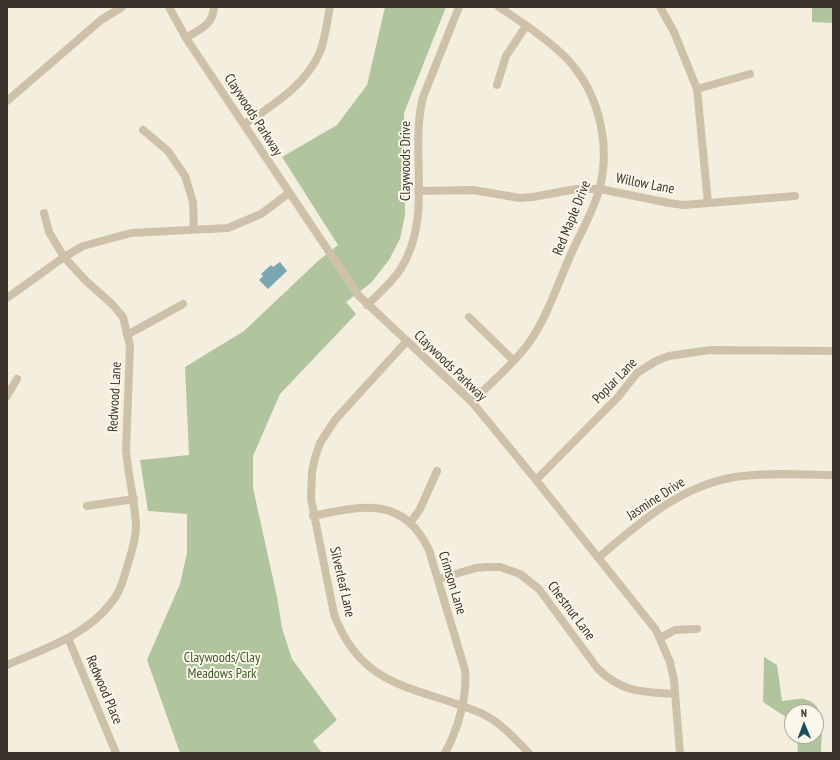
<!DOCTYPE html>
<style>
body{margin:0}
#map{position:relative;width:840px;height:760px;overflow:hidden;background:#f4eede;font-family:"PT Sans Narrow",sans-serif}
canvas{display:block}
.frame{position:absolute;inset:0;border:8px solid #3b3229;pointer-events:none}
.north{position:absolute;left:784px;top:704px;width:40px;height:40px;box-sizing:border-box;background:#fbf7eb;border:1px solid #aea89d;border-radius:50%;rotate:359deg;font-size:11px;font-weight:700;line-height:16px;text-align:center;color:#3b3229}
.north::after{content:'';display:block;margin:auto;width:14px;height:18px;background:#1b4e5f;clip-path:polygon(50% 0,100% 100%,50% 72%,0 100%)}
</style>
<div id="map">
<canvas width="840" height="760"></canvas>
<div class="frame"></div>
<div class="north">N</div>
</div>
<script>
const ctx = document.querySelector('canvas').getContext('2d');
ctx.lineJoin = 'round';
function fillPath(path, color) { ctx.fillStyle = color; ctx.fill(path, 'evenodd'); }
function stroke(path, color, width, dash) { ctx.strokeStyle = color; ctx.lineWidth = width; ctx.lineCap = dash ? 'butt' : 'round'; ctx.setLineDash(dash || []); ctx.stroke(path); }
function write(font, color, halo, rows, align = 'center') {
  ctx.font = font + ' "PT Sans Narrow",sans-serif'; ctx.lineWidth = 4; ctx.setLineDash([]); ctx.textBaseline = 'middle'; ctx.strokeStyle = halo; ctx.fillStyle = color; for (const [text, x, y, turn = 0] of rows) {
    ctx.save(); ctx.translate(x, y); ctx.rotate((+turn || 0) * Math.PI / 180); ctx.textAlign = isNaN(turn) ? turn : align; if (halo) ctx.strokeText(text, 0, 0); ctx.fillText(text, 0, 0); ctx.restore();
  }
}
fillPath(new Path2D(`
 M 385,7 L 446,7 L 404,113 L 405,215 L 400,239 L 389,260 L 371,283 L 346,302 L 356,314 L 280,394 L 253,456 L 253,488 L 277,597 L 282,628 L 292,659 L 337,720 L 313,741 L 322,753 L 180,753 L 147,660 L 180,584 L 187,553 L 187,514 L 148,511 L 140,460 L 189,455 L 185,367 L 244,331 L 318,261 L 338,245 L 282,157 L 337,125 L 367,85 Z
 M 812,7 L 833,7 L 833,23 L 812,22 Z
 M 764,657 L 777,665 L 782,701 C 789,701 798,698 804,699 C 828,704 821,735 821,753 L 798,753 L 797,736 L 816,736 L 816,712 L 792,712 L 792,721 L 763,702 Z`), '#b0c59d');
fillPath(new Path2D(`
 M 280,262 L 287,271 L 268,289 L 259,280 L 263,276 L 261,274 L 271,265 L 273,267 Z`), '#7ba7b4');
stroke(new Path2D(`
 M 169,7 L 186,38 L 358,295 L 472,402 L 536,480 L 656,630 L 670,662 L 674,680 L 680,753
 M 660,7 L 674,32 L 697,89 L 708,203
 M 186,38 C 200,29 213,25 214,7
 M 497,85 L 506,56 L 526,26
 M 697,89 L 750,74
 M 7,101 L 101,20 L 122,7
 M 245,124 C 273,105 306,85 320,52 C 325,39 327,22 330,7
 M 143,130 L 168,151 L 185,176 L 193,202 L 194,229
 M 418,191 L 473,190 L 520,198 L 533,197 L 576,189 L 600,189 L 669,203 L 684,205 L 795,196
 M 7,298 L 64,257 L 83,246 L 131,233 L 228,228 L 261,214 L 289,193
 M 367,305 C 379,294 391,283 400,270 C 434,218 409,153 423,97 L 459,7
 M 469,317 L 513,360
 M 127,335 L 183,304
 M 406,342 L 335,420 L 320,443 L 315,458 L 312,471 L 311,499 L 334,614 C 362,691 419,686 483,714 C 501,723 515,739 529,753
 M 7,396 L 17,379
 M 472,402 C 490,383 513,365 528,344 C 547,318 558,283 571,254 C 581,232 594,210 600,187 C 610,147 600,99 574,67 C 560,48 519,20 499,7
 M 536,480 L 618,397 L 637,373 L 656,361 L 669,356 L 710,350 L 833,351
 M 87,506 L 134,499
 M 313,516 C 362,506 403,495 429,550 L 465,670 C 468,695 457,732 445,753
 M 410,523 L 420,509 L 437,471
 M 598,558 C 639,523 680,486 735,477 C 767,472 801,475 833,475
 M 438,579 L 476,568 L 487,567 L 500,567 L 520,574 L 539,589 L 598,669 C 623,693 643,692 675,694
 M 68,638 L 116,753
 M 660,638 L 675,630 L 697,629
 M 7,665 C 43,649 86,636 111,603 C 120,593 123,580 127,567 C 131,554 136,540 136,526 C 135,500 128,476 126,450 L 130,346 L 123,317 L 112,304 L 86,281 L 64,257 L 49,232 L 44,213`), '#cec1a9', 8);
write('14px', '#3b3229', '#fbf7eb', [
 ["Claywoods Parkway",253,115,57],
 ["Claywoods Drive",406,161,-90],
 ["Willow Lane",645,184,11],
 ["Red Maple Drive",572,218,-68],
 ["Claywoods Parkway",450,366,44],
 ["Poplar Lane",615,381,-46],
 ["Redwood Lane",115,397,-87],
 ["Jasmine Drive",656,499,-33],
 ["Silverleaf Lane",342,582,77],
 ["Crimson Lane",452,583,73],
 ["Chestnut Lane",571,611,53],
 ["Redwood Place",104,690,67]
]);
write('14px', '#405b2b', '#fbf7eb', [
 ["Claywoods/Clay",222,658],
 ["Meadows Park",222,674]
]);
</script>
